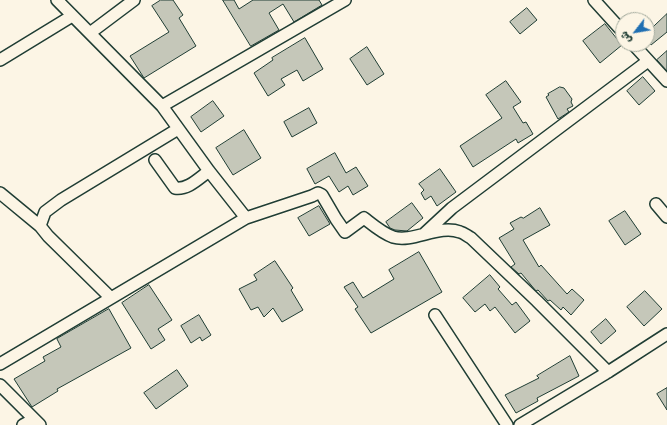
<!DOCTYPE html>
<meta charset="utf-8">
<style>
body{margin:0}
#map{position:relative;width:667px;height:425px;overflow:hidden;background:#fcf5e5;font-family:"Playpen Sans","Playpen Sans Arabic",sans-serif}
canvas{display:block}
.north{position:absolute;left:615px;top:12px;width:40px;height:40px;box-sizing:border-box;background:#fcf5e5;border:1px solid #a4ab9e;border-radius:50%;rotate:239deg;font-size:11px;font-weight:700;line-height:16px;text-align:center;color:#1f3d34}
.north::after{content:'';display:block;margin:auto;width:14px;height:18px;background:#1f6fb2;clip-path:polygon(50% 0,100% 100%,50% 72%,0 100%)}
</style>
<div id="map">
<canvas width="667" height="425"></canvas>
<div class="north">ش</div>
</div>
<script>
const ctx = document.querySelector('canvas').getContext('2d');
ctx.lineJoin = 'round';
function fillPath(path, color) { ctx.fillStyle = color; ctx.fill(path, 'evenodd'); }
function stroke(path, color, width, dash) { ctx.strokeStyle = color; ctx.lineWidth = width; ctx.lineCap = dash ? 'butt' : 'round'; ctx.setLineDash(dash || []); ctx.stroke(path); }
const building = new Path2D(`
 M 161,0 L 173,0 L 183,15 L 179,18 L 196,46 L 144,78 L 130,56 L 169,32 L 152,6 Z
 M 223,0 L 234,0 L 239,9 L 253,0 L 319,0 L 322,5 L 294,22 L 283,4 L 269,13 L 279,30 L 251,46 Z
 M 527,8 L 537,20 L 520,34 L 510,22 Z
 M 667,14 L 667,32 L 651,45 L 647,40 L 647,33 Z
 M 605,24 L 622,45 L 600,63 L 583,41 Z
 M 305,38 L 323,69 L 303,81 L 297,70 L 281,79 L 285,85 L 268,96 L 254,73 L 273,60 L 272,58 Z
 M 367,47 L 384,74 L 367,85 L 350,59 Z
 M 667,51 L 667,71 L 657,60 Z
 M 643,77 L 655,91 L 639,105 L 627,91 Z
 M 506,81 L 521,102 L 513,107 L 523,123 L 526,122 L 533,134 L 518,143 L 516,139 L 473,167 L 460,146 L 502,118 L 486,95 Z
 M 560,87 L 564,88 L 572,99 L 571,102 L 573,106 L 567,109 L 569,112 L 558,119 L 546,97 L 549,95 L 548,94 Z
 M 213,101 L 224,116 L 201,132 L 191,117 Z
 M 309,108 L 317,123 L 292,137 L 284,122 Z
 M 244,130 L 261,158 L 233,175 L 216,148 Z
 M 335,153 L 346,173 L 356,167 L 368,186 L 353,195 L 348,186 L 339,192 L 329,176 L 315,184 L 307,169 Z
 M 440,169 L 456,192 L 437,206 L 431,196 L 425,200 L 421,193 L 424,190 L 419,184 Z
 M 412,203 L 423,218 L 407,231 L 395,230 L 390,228 L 386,222 Z
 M 319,206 L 330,224 L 309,236 L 298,218 Z
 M 540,208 L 550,225 L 523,240 L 539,267 L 541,265 L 567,294 L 572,289 L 584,300 L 571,315 L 563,307 L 561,310 L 550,300 L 548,301 L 538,290 L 536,291 L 521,273 L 519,274 L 511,267 L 515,264 L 499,238 L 514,229 L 510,223 L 521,217 L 523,218 Z
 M 625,211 L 641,234 L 625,245 L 609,221 Z
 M 419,252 L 442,292 L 371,333 L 355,309 L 358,307 L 344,287 L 353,282 L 363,298 L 394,279 L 389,270 Z
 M 275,261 L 293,288 L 291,290 L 303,310 L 282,322 L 273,308 L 264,317 L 258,307 L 251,310 L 239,289 L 257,280 L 254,275 Z
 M 490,275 L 500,287 L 498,289 L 512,305 L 516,302 L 530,321 L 515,333 L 495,307 L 490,311 L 485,304 L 475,312 L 463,298 Z
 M 149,285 L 172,320 L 158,329 L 165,340 L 151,349 L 122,303 Z
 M 645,291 L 662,309 L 644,326 L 627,307 Z
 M 109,309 L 131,348 L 57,389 L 58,391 L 32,407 L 14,379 L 45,361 L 43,357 L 61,347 L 57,339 Z
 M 199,315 L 211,335 L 202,341 L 200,337 L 191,343 L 181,326 Z
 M 606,319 L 616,331 L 601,344 L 591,332 Z
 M 570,356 L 579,376 L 537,398 L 538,401 L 516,413 L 505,395 L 539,378 L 537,376 Z
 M 177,370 L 188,386 L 156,409 L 144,393 Z
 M 667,388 L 667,410 L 657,394 Z`);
fillPath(building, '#c5c7b9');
stroke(building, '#1f3d34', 1);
const minor = new Path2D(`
 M 57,0 L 162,106 L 209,171 L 246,218 L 312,196 L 318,193 L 322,195 L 336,219 L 345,232 L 364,218 C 373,225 382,233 393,237 C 413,243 439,224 460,232 C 464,233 467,236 471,238 L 537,301 L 608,372
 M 594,0 L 623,32
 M 90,33 L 134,0
 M 633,44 L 667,81
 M 0,60 L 72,16
 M 162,106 L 345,0
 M 155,160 L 175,188 C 188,190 199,178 209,171
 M 0,193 L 40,226
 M 656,204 L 667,217
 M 424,234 L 452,208 L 648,61
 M 111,298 L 48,236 L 40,226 L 45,212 L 61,200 L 178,129
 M 435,315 L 507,425
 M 0,364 L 246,218
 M 0,385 L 40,425
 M 23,425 L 34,419
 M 520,425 L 608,372 L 667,334`);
stroke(minor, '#1f3d34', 14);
stroke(minor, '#fcf5e5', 11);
</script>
